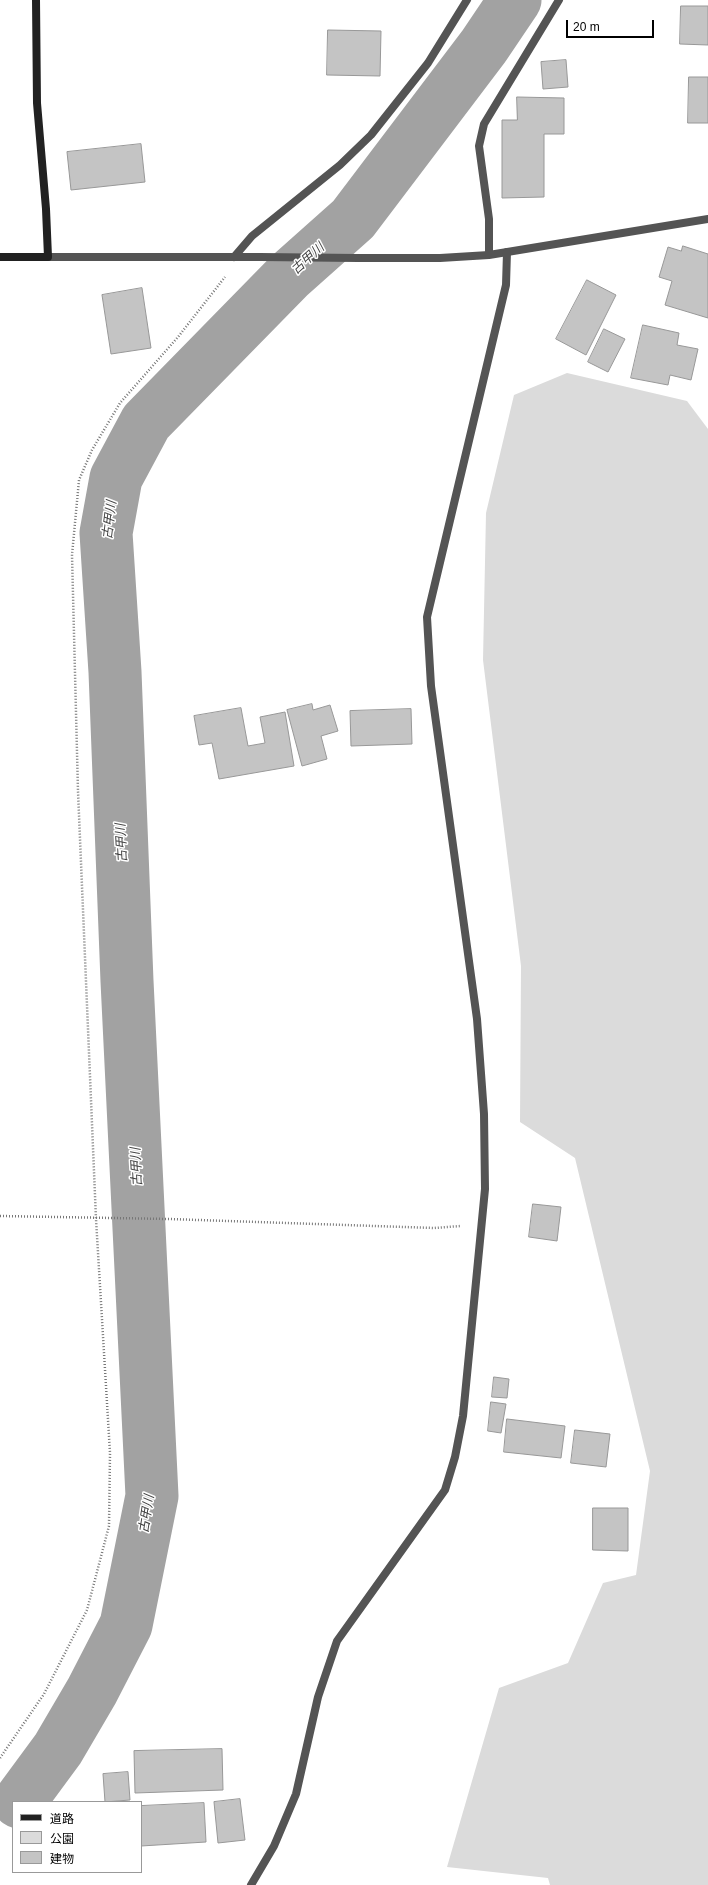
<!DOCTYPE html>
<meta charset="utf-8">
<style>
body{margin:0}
#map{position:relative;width:708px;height:1885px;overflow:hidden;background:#fff;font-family:Arial,"Noto Sans JP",sans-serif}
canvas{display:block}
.legend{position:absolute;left:12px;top:1801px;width:130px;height:72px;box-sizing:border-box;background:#fff;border:1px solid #999;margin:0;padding:5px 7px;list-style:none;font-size:12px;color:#000}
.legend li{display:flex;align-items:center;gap:8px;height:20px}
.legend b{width:20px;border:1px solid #999}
.scale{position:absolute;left:566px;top:20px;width:88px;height:18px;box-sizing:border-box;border:2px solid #000;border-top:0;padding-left:5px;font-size:12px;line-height:14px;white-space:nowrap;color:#000;-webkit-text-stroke:3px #fff;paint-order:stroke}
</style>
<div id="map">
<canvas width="708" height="1885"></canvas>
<ul class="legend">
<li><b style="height:5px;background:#212121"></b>道路</li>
<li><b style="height:11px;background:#dbdbdb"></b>公園</li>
<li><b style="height:11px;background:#c4c4c4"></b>建物</li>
</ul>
<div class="scale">20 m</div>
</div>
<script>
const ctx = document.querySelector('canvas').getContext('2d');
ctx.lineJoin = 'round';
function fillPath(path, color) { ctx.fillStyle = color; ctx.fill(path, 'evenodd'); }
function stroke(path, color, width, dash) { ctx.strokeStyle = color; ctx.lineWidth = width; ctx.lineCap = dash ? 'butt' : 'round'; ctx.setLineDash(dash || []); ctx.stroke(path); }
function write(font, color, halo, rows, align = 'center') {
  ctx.font = font + ' Arial,"Noto Sans JP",sans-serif'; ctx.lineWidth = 3; ctx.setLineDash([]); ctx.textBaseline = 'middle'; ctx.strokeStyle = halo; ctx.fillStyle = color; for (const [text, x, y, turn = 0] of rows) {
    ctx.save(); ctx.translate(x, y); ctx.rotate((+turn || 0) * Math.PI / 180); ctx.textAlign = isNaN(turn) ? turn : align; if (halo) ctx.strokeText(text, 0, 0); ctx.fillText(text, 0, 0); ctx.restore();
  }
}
fillPath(new Path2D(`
 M 567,373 L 687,401 L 708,429 L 708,1885 L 550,1885 L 548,1878 L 447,1867 L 499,1688 L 568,1663 L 603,1583 L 636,1575 L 650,1471 L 575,1158 L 520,1122 L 521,966 L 483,660 L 486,513 L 514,395 Z`), '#dbdbdb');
stroke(new Path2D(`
 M 19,1802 L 58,1749 L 92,1691 L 126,1625 L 152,1496 L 127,981 L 115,672 L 106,533 L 116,478 L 146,422 L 289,276 L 353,219 L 484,46 L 515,0`), '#a2a2a2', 53);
const building = new Path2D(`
 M 681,6 L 708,6 L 708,45 L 680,44 Z
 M 328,30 L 381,31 L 380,76 L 327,75 Z
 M 566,60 L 568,87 L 543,89 L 541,62 Z
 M 689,77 L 708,77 L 708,123 L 688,123 Z
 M 517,97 L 564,98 L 564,134 L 544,134 L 544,197 L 502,198 L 502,120 L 517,120 Z
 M 141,144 L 145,182 L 71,190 L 67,152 Z
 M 683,246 L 708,254 L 708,318 L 665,305 L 672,281 L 659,277 L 668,247 L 681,251 Z
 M 587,280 L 616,295 L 586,355 L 556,339 Z
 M 142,288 L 151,348 L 111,354 L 102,295 Z
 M 643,325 L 679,333 L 677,345 L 698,349 L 691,380 L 670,375 L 668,385 L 631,378 Z
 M 604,329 L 625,339 L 608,372 L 588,362 Z
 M 312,704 L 313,710 L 330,705 L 338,731 L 321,736 L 327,759 L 302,766 L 287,710 Z
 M 241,708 L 248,746 L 265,743 L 260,717 L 285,712 L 294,766 L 219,779 L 212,743 L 199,745 L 194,716 Z
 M 411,709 L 412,744 L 351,746 L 350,711 Z
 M 533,1204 L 561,1207 L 557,1241 L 529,1237 Z
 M 494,1377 L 509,1379 L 507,1398 L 492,1397 Z
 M 491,1402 L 506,1404 L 501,1433 L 488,1431 Z
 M 507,1419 L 565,1426 L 561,1458 L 504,1452 Z
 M 575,1430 L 610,1434 L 606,1467 L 571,1463 Z
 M 593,1508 L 628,1508 L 628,1551 L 593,1550 Z
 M 222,1749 L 223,1790 L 135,1793 L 134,1751 Z
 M 128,1772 L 130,1800 L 105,1802 L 103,1774 Z
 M 240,1799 L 245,1840 L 218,1843 L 214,1802 Z
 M 204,1803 L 206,1842 L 141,1846 L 141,1806 Z`);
fillPath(building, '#c4c4c4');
stroke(building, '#989898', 1);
stroke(new Path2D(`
 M 0,1216 L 169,1219 L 434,1228 L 461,1226
 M 0,1758 L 44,1694 L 87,1610 L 109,1526 L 110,1453 L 96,1219 L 78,791 L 72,555 L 79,480 L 92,450 L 120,403 L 178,337 L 225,277`), '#767676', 2.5, [1, 2]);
stroke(new Path2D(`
 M 489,255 L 489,219 L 479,146 L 484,124 L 559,0
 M 234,257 L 252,236 L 340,165 L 371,135 L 428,63 L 467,0
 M 358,258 L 440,258 L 489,255 L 708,219`), '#545454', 8);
stroke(new Path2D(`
 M 48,257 L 260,257 L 358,258
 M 251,1885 L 274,1846 L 296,1794 L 318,1697 L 337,1641 L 445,1490 L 455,1457 L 463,1416 L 485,1189 L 484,1114 L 477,1019 L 431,686 L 427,617 L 506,285 L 507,252`), '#545454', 8);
stroke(new Path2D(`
 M 0,257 L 48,257 L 46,209 L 37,103 L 36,0`), '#212121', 8);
write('italic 13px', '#434343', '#fff', [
 ["古甲川",308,259,-42],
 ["古甲川",110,520,-83],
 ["古甲川",122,843,-93],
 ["古甲川",137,1167,-93],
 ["古甲川",147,1514,-81]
]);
</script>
